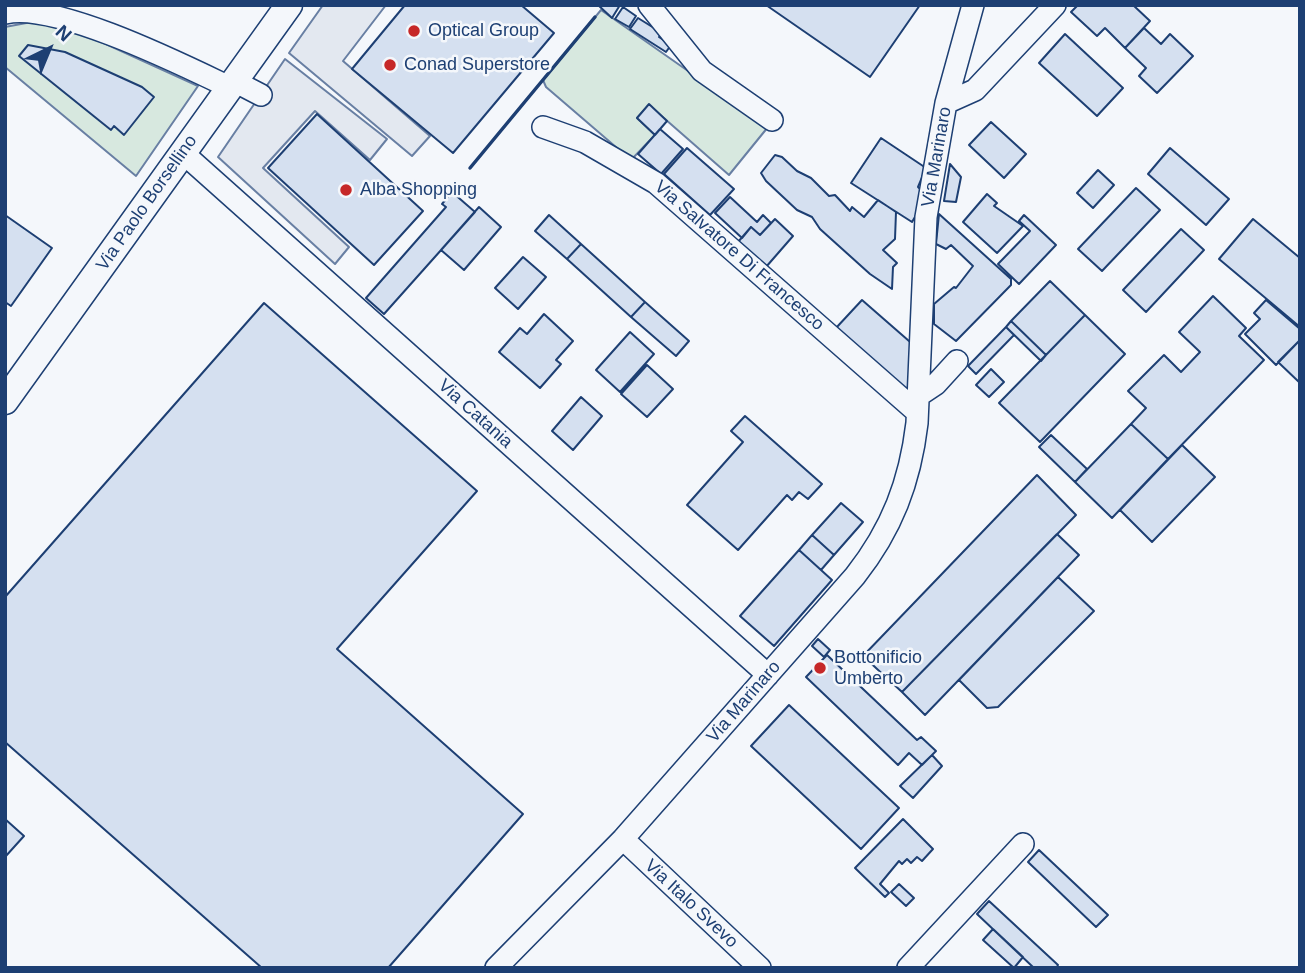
<!DOCTYPE html>
<style>
body{margin:0}
#map{position:relative;width:1305px;height:973px;overflow:hidden;background:#f4f7fb;font-family:Arial,sans-serif}
canvas{display:block}
.frame{position:absolute;inset:0;border:7px solid #1d3f73;pointer-events:none}
.north{position:absolute;left:14px;top:14px;width:70px;height:70px;-webkit-text-stroke:5px #f4f7fb;paint-order:stroke;rotate:43deg;font-size:19px;font-weight:700;line-height:28px;text-align:center;color:#1d3f73}
.north::after{content:'';display:block;margin:auto;width:24px;height:32px;background:#1d3f73;clip-path:polygon(50% 0,100% 100%,50% 72%,0 100%)}
</style>
<div id="map">
<canvas width="1305" height="973"></canvas>
<div class="frame"></div>
<div class="north">N</div>
</div>
<script>
const ctx = document.querySelector('canvas').getContext('2d');
ctx.lineJoin = 'round';
function fillPath(path, color) { ctx.fillStyle = color; ctx.fill(path, 'evenodd'); }
function stroke(path, color, width, dash) { ctx.strokeStyle = color; ctx.lineWidth = width; ctx.lineCap = dash ? 'butt' : 'round'; ctx.setLineDash(dash || []); ctx.stroke(path); }
function write(font, color, halo, rows, align = 'center') {
  ctx.font = font + ' Arial,sans-serif'; ctx.lineWidth = 5; ctx.setLineDash([]); ctx.textBaseline = 'middle'; ctx.strokeStyle = halo; ctx.fillStyle = color; for (const [text, x, y, turn = 0] of rows) {
    ctx.save(); ctx.translate(x, y); ctx.rotate((+turn || 0) * Math.PI / 180); ctx.textAlign = isNaN(turn) ? turn : align; if (halo) ctx.strokeText(text, 0, 0); ctx.fillText(text, 0, 0); ctx.restore();
  }
}
const green = new Path2D(`
 M 601,10 L 768,127 L 729,175 L 649,105 L 637,118 L 655,135 L 631,160 L 546,87 L 543,80 Z
 M 37,21 L 75,30 L 198,86 L 136,176 L 5,67 L 5,27 Z`);
fillPath(green, '#d7e8df');
stroke(green, '#687fa3', 2);
const parking = new Path2D(`
 M 323,5 L 386,5 L 343,61 L 430,136 L 412,156 L 289,53 Z
 M 285,59 L 387,139 L 370,160 L 315,111 L 263,168 L 349,247 L 335,264 L 218,157 Z`);
fillPath(parking, '#e3e8f0');
stroke(parking, '#687fa3', 2);
const building = new Path2D(`
 M 405,5 L 521,5 L 554,33 L 453,153 L 352,69 Z
 M 598,5 L 620,5 L 612,18 Z
 M 766,5 L 920,5 L 870,77 Z
 M 1078,5 L 1133,5 L 1150,21 L 1125,48 L 1105,28 L 1097,36 L 1071,12 Z
 M 623,7 L 636,16 L 629,27 L 615,19 Z
 M 638,18 L 662,33 L 659,37 L 671,45 L 666,52 L 630,29 Z
 M 1144,28 L 1161,44 L 1170,34 L 1193,56 L 1157,93 L 1139,76 L 1146,68 L 1125,48 Z
 M 1065,34 L 1123,88 L 1097,116 L 1039,63 Z
 M 28,45 L 65,52 L 142,87 L 154,97 L 124,135 L 114,126 L 111,130 L 19,56 Z
 M 649,104 L 667,121 L 655,135 L 637,118 Z
 M 317,114 L 423,211 L 374,265 L 268,168 Z
 M 991,122 L 1026,154 L 1004,178 L 969,145 Z
 M 660,129 L 683,149 L 661,174 L 638,154 Z
 M 881,138 L 926,168 L 918,187 L 921,190 L 919,210 L 912,222 L 851,183 Z
 M 687,148 L 734,189 L 710,215 L 664,174 Z
 M 1170,148 L 1229,199 L 1206,225 L 1148,174 Z
 M 775,155 L 782,157 L 797,171 L 811,178 L 829,196 L 835,195 L 850,211 L 852,207 L 864,217 L 878,200 L 896,212 L 895,239 L 883,250 L 897,263 L 893,267 L 892,289 L 870,274 L 820,229 L 812,217 L 797,210 L 766,181 L 761,173 Z
 M 950,164 L 961,177 L 956,202 L 944,201 Z
 M 1098,170 L 1114,185 L 1093,208 L 1077,193 Z
 M 1136,188 L 1160,210 L 1102,271 L 1078,249 Z
 M 452,192 L 475,212 L 384,314 L 366,298 L 446,207 L 442,204 Z
 M 987,194 L 997,203 L 994,206 L 1023,226 L 997,253 L 963,222 Z
 M 730,197 L 757,222 L 763,215 L 771,223 L 760,235 L 751,227 L 742,238 L 715,213 Z
 M 479,207 L 501,227 L 464,270 L 441,250 Z
 M 939,214 L 1011,279 L 1011,285 L 956,341 L 934,324 L 934,304 L 954,287 L 956,288 L 973,266 L 951,245 L 946,249 L 936,244 Z
 M 5,215 L 52,248 L 11,306 L 5,302 Z
 M 549,215 L 581,244 L 567,259 L 535,231 Z
 M 1024,215 L 1056,245 L 1019,284 L 998,264 L 1030,231 L 1019,221 Z
 M 775,219 L 793,236 L 766,267 L 738,242 L 751,227 L 760,235 Z
 M 1253,219 L 1300,258 L 1300,327 L 1219,259 Z
 M 1181,229 L 1204,250 L 1146,312 L 1123,290 Z
 M 581,244 L 645,302 L 631,317 L 567,259 Z
 M 523,257 L 546,277 L 518,309 L 495,288 Z
 M 1050,281 L 1085,315 L 1046,355 L 1011,321 Z
 M 1213,296 L 1246,328 L 1239,336 L 1264,360 L 1168,459 L 1131,424 L 1146,408 L 1128,391 L 1164,355 L 1181,372 L 1200,352 L 1179,332 Z
 M 862,300 L 917,348 L 909,394 L 836,328 Z
 M 1266,300 L 1300,329 L 1300,340 L 1276,365 L 1245,334 L 1260,319 L 1254,313 Z
 M 645,302 L 689,341 L 676,356 L 631,317 Z
 M 264,303 L 477,491 L 337,649 L 523,814 L 388,968 L 262,968 L 5,742 L 5,597 Z
 M 544,314 L 573,341 L 556,360 L 561,364 L 540,388 L 499,352 L 520,328 L 527,334 Z
 M 1085,315 L 1125,354 L 1040,442 L 999,403 Z
 M 1011,321 L 1046,355 L 1041,361 L 1006,327 Z
 M 1006,327 L 1014,335 L 976,374 L 968,366 Z
 M 630,332 L 654,354 L 620,392 L 596,370 Z
 M 1300,340 L 1300,383 L 1278,362 Z
 M 647,365 L 673,389 L 647,417 L 621,394 Z
 M 991,369 L 1004,382 L 989,397 L 976,385 Z
 M 581,397 L 602,416 L 573,450 L 552,431 Z
 M 745,416 L 822,484 L 808,499 L 799,492 L 792,500 L 787,495 L 738,550 L 687,505 L 743,442 L 731,431 Z
 M 1131,424 L 1168,459 L 1112,518 L 1075,482 Z
 M 1051,435 L 1087,469 L 1075,482 L 1039,447 Z
 M 1182,445 L 1215,477 L 1152,542 L 1120,510 Z
 M 1037,475 L 1076,515 L 902,692 L 863,656 Z
 M 841,503 L 863,522 L 834,555 L 812,535 Z
 M 1057,534 L 1079,555 L 925,715 L 902,692 Z
 M 812,535 L 834,555 L 821,570 L 799,550 Z
 M 799,550 L 832,580 L 774,646 L 740,616 Z
 M 1058,577 L 1094,611 L 998,707 L 987,708 L 959,680 Z
 M 818,639 L 830,650 L 824,657 L 812,646 Z
 M 827,655 L 917,740 L 921,737 L 936,751 L 922,765 L 909,753 L 898,765 L 806,677 Z
 M 789,705 L 899,808 L 861,849 L 751,746 Z
 M 932,755 L 942,766 L 913,798 L 900,786 Z
 M 5,819 L 24,836 L 5,857 Z
 M 903,819 L 933,849 L 922,861 L 917,857 L 911,863 L 907,859 L 902,864 L 899,861 L 880,884 L 889,893 L 885,897 L 855,868 Z
 M 1039,850 L 1108,915 L 1096,927 L 1028,862 Z
 M 899,884 L 914,898 L 906,906 L 891,892 Z
 M 989,901 L 1058,965 L 1056,968 L 1034,968 L 977,914 Z
 M 993,929 L 1023,957 L 1014,968 L 983,940 Z`);
fillPath(building, '#d5e0f0');
stroke(building, '#1d3f73', 2);
const minor = new Path2D(`
 M 649,5 L 702,71 L 772,120
 M 5,13 C 54,1 181,64 229,87
 M 234,81 L 261,95
 M 946,103 L 975,90 L 1055,5
 M 543,127 L 585,142 L 656,183 L 917,412
 M 183,153 L 768,675
 M 918,396 L 936,384 L 957,361
 M 623,839 L 760,968
 M 496,968 L 623,839 L 855,576 C 892,529 910,482 917,423 L 926,217 L 946,103 L 973,5
 M 908,968 L 1023,844`);
const major = new Path2D(`
 M 5,401 L 289,5`);
stroke(minor, '#1d3f73', 24);
stroke(major, '#1d3f73', 29);
stroke(minor, '#f4f7fb', 21);
stroke(major, '#f4f7fb', 26);
stroke(new Path2D(`
 M 470,168 L 595,17`), '#1d3f73', 3.5);
for (const [x, y, r, color] of [
 [414,31,7,"#c62828"],
 [390,65,7,"#c62828"],
 [346,190,7,"#c62828"],
 [820,668,7,"#c62828"]
]) { const dot = new Path2D(); dot.arc(x, y, r, 0, 2 * Math.PI); ctx.fillStyle = color; ctx.fill(dot); stroke(dot, '#f4f7fb', 2.5); }
write('18px', '#1d3f73', '#f4f7fb', [
 ["Optical Group",428,31],
 ["Conad Superstore",404,65],
 ["Alba Shopping",360,190],
 ["Bottonificio",834,658],
 ["Umberto",834,679]
], 'left');
write('18px', '#1d3f73', '#f4f7fb', [
 ["Via Marinaro",937,157,-80],
 ["Via Paolo Borsellino",147,203,-55],
 ["Via Salvatore Di Francesco",739,256,41],
 ["Via Catania",475,414,42],
 ["Via Marinaro",744,702,-49],
 ["Via Italo Svevo",691,904,43]
]);
</script>
